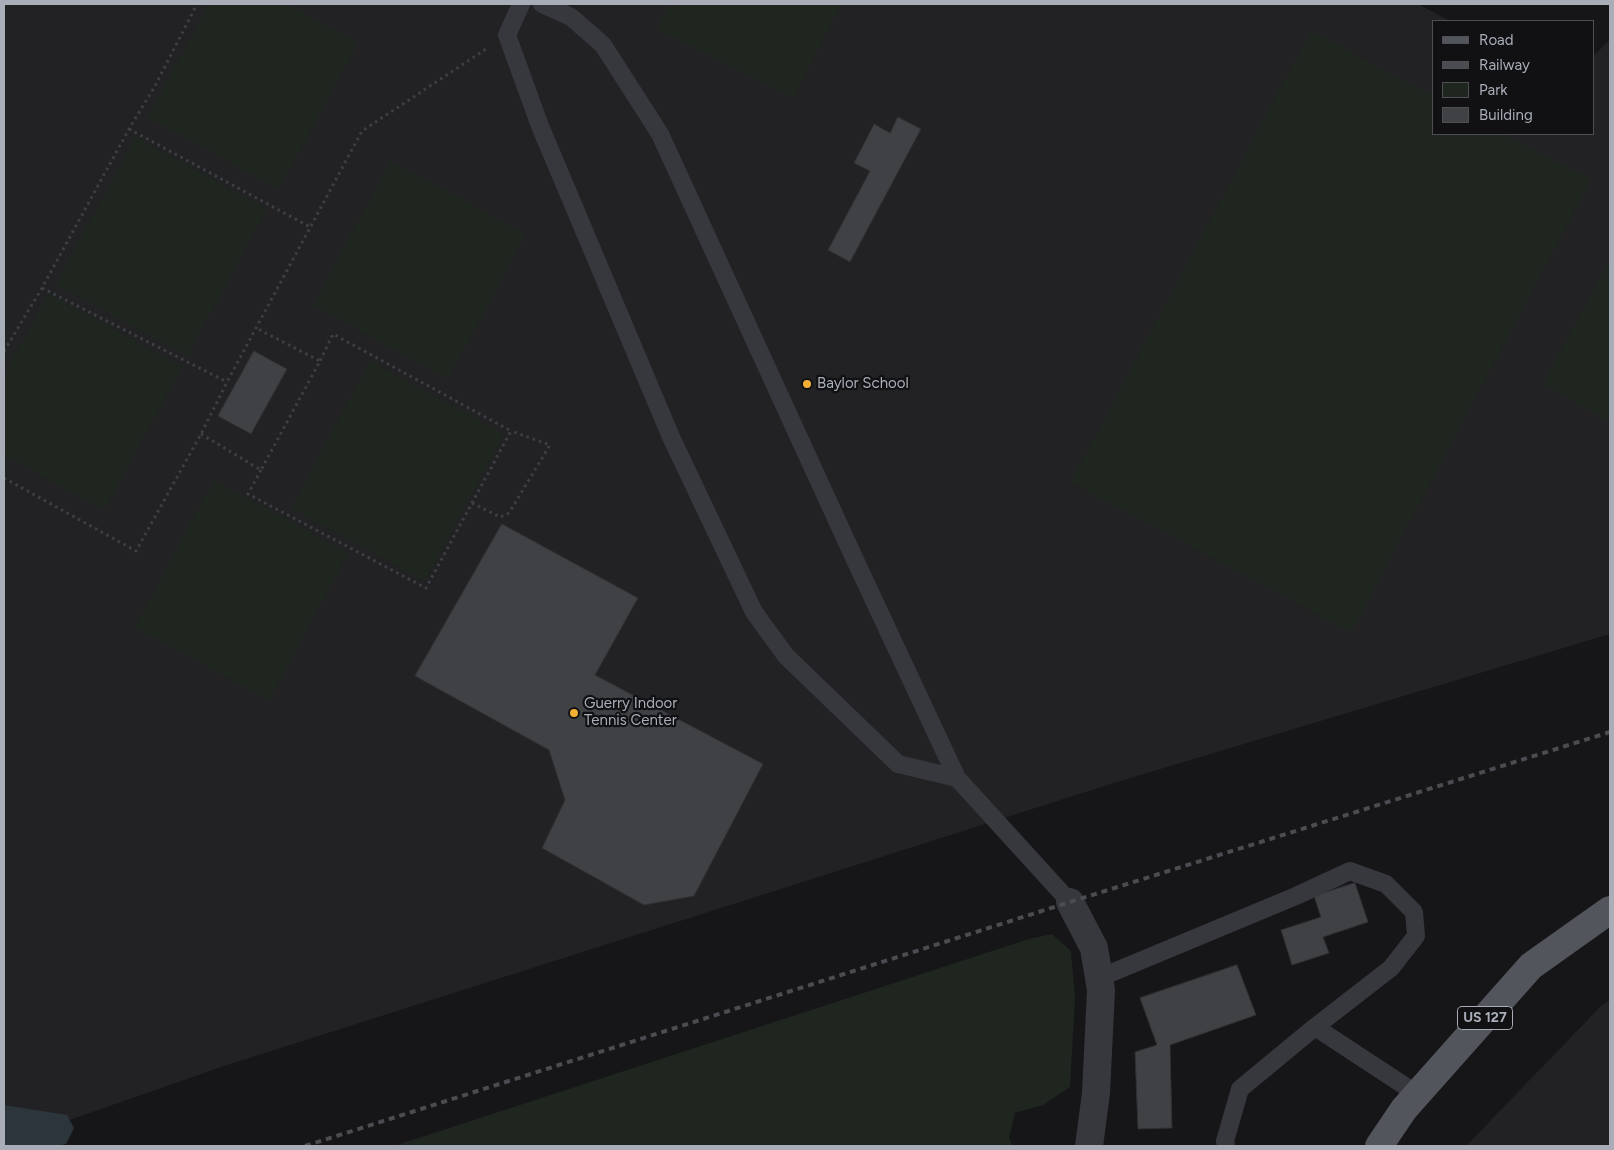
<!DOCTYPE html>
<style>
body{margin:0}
#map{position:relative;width:1614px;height:1150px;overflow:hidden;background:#161618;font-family:Figtree,sans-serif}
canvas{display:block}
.frame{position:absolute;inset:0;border:5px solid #a8adb8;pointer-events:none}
.legend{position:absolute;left:1432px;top:20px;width:162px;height:115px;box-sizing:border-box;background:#111113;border:1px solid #4d4f55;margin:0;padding:6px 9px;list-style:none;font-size:15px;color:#a8adb8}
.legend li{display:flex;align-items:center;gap:10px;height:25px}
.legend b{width:25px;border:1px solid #4d4f55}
</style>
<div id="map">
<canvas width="1614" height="1150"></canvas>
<div class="frame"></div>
<ul class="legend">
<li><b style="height:6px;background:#53555c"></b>Road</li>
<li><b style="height:6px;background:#4a4c52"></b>Railway</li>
<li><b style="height:14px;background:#1e261f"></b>Park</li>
<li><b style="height:14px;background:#404145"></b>Building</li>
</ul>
</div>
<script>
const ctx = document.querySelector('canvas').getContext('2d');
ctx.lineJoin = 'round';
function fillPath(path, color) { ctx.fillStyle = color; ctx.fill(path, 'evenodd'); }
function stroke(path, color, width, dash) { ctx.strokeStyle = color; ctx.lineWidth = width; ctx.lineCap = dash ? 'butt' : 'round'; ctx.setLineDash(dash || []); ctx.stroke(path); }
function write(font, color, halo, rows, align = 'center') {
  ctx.font = font + ' Figtree,sans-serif'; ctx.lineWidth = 4.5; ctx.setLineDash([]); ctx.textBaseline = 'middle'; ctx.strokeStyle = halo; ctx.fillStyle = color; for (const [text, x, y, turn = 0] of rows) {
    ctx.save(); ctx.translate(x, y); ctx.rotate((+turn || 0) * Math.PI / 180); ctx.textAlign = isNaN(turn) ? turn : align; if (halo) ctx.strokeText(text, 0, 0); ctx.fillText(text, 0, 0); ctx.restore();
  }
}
fillPath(new Path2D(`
 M 4,4 L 1418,4 L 1450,21 L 1433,21 L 1433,134 L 1593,134 L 1593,56 L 1610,40 L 1610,634 L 1114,783 L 224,1066 L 4,1143 Z
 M 1610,1000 L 1610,1146 L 1466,1146 L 1600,1007 Z`), '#222225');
fillPath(new Path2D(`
 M 209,4 L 288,4 L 358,43 L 279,189 L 148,117 Z
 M 670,4 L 841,4 L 793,99 L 657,28 Z
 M 1311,31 L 1433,96 L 1433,134 L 1503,134 L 1591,180 L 1351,632 L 1071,482 Z
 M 136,137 L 267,209 L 187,356 L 56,284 Z
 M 391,161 L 526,234 L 448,379 L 313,305 Z
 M 1610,258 L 1610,421 L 1543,385 Z
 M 49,293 L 182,367 L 104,510 L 4,455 L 4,375 Z
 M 370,361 L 504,434 L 425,581 L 291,508 Z
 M 214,480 L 348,553 L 269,700 L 135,627 Z
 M 1052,934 L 1071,951 L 1075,997 L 1070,1087 L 1043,1105 L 1015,1113 L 1009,1138 L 1013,1146 L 394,1146 L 1029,939 Z`), '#1e261f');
fillPath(new Path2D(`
 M 4,1105 L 67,1115 L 74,1128 L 66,1144 L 57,1146 L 4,1146 Z`), '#2c353c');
const building = new Path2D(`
 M 898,117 L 921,129 L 850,262 L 828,250 L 870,171 L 854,163 L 874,124 L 890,133 Z
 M 254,351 L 287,369 L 251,434 L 218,416 Z
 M 502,524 L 638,598 L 595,675 L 763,764 L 694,896 L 644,905 L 542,848 L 565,800 L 549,750 L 415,676 Z
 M 1355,883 L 1368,922 L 1323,937 L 1329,953 L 1292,965 L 1281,930 L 1321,917 L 1314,896 Z
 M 1237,965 L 1256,1015 L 1170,1045 L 1172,1128 L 1138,1129 L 1135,1052 L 1157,1045 L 1140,998 Z`);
fillPath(building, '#404145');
stroke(building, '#303034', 1);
stroke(new Path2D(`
 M 129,129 L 310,227
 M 42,288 L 227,382
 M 4,351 L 42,288 L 129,129 L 155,86 L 197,4
 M 201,434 L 261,470 L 320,361 L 256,328
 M 261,470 L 248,494 L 426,588 L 511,431 L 333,334 L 320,361
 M 4,478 L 136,551 L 201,434 L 227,382 L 362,131 L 486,49
 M 472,503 L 500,517 L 509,513 L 550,445 L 511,431`), '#3d3f44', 3, [2.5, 4]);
stroke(new Path2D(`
 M 521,4 L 507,35 L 540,126 L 671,437 L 754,612 L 786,656 L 898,764 L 957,778
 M 542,4 L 571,17 L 603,45 L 660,134 L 856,562 L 957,778 L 1070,902
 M 1099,978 L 1296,896 L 1350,871 L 1386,884 L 1414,912 L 1416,936 L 1391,968 L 1315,1027
 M 1226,1146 L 1225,1141 L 1240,1089 L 1315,1027 L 1417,1094`), '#37383d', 18);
stroke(new Path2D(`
 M 1070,902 L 1094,948 L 1101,990 L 1096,1093 L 1089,1146`), '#37383d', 28);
stroke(new Path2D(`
 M 1379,1146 L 1404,1109 L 1531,966 L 1610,910`), '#53555c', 28);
stroke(new Path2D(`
 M 305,1146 L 1070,902 L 1610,732`), '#4a4c52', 4, [6, 5]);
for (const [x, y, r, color] of [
 [807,384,5,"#f2b134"],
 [574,713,5,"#f2b134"]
]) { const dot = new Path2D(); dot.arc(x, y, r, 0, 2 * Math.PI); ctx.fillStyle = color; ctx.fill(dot); stroke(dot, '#111113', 2); }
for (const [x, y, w] of [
 [1485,1018,55]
]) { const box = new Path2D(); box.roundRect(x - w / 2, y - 11.5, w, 23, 4); ctx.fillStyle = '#111113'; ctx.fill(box); stroke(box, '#a8adb8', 1); }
write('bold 14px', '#a8adb8', null, [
 ["US 127",1485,1018]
]);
write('15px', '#a8adb8', '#111113', [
 ["Baylor School",817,384],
 ["Guerry Indoor",584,704],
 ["Tennis Center",584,721]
], 'left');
</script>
